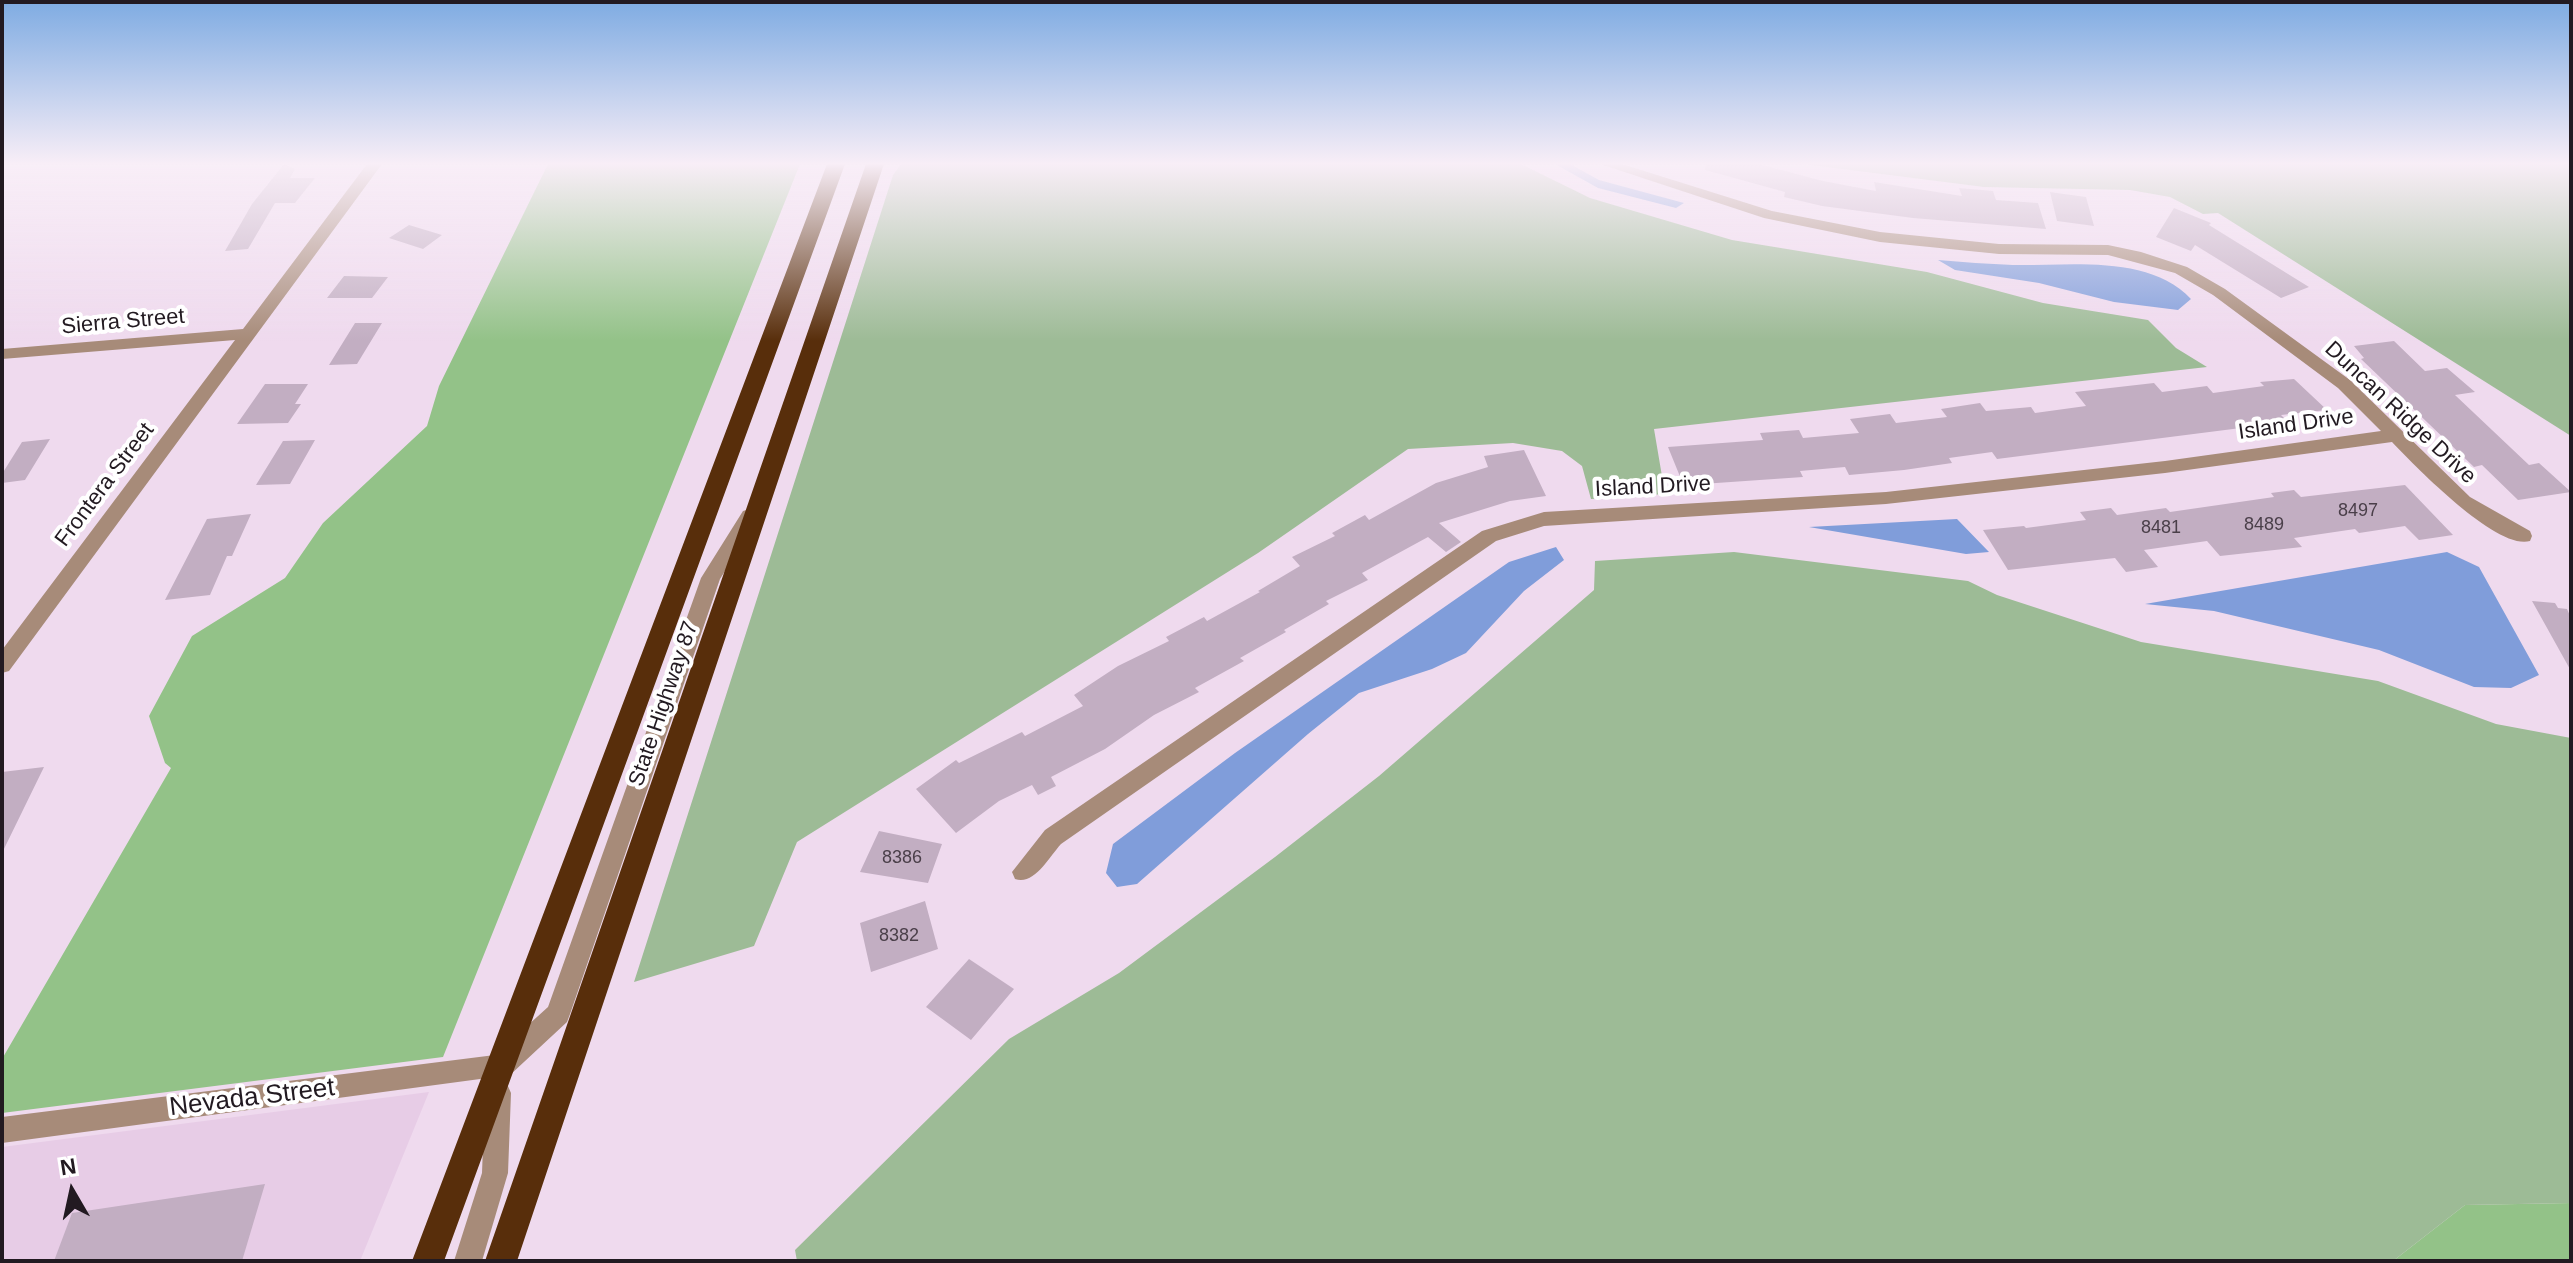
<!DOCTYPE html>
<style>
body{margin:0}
#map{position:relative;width:2573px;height:1263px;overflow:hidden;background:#efdaee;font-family:Arial,sans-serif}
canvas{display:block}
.frame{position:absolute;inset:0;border:4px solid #221a21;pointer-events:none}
.north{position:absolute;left:32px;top:1151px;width:80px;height:80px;-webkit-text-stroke:6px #fff;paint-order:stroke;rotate:351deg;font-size:22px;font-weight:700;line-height:32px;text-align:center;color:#221a21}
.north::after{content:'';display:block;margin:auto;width:28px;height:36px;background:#221a21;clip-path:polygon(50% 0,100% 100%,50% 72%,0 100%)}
</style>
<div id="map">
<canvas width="2573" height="1263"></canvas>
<div class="frame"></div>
<div class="north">N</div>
</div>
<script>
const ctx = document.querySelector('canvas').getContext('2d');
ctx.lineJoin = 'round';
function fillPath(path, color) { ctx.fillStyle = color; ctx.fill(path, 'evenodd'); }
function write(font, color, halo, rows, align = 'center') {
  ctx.font = font + ' Arial,sans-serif'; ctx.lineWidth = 8; ctx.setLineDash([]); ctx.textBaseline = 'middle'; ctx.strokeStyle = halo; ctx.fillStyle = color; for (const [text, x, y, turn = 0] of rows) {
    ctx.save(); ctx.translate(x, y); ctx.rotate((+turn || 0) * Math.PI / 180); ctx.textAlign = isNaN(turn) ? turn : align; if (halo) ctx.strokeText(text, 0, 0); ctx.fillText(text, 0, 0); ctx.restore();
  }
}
fillPath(new Path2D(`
 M 429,1092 L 360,1261 L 2,1261 L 2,1147 Z`), '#e7cce6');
fillPath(new Path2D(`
 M 901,164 L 1521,164 L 1590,198 L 1732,240 L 1927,272 L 2043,303 L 2148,320 L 2176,348 L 2207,367 L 1654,429 L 1665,494 L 1591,499 L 1582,466 L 1562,451 L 1513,443 L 1408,449 L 1258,553 L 797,842 L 754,946 L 634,982 L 893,175 Z
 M 1803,164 L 2571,164 L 2571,436 L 2218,213 L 2203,214 L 2170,197 L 2130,190 L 1984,187 Z
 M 1734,552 L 1968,581 L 1997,595 L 2141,642 L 2378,681 L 2496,724 L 2571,738 L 2571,1203 L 2465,1205 L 2393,1261 L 797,1261 L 795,1250 L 1009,1039 L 1119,973 L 1275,857 L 1379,776 L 1594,590 L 1595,561 Z`), '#9dbb96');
fillPath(new Path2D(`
 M 548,164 L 800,164 L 443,1057 L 2,1113 L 2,1059 L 171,768 L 165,763 L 149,716 L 192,636 L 285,578 L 323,523 L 427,426 L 439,386 Z
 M 2571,1203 L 2571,1261 L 2393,1261 L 2465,1205 Z`), '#93c288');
fillPath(new Path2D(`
 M 1555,164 L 1570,164 L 1599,180 L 1684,203 L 1676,208 L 1598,188 Z
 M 1938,260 C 1963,262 1988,264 2013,265 C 2069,266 2149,254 2191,299 L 2178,310 L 2114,302 L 2039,283 L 1955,270 Z
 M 1957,519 L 1989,552 L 1966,554 L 1809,527 Z
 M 1556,547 L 1564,560 L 1524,591 L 1466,653 L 1432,669 L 1359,693 L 1308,734 L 1137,884 L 1117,887 L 1106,873 L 1113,844 L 1235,753 L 1509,562 Z
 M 2447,552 L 2479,567 L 2539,675 L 2511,688 L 2474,687 L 2379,650 L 2214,611 L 2145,604 Z`), '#809dda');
fillPath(new Path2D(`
 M 284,164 L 295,169 L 290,178 L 315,178 L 295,203 L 275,203 L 248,249 L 225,251 L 252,204 Z
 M 1706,164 L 1759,164 L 1823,181 L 1876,191 L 1874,182 L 1962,196 L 1959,188 L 1993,191 L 1996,200 L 2038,203 L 2046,229 L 1913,218 L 1822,206 L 1784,197 L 1785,192 L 1705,170 Z
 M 2050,192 L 2086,197 L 2094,226 L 2057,221 Z
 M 2174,208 L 2211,223 L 2209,225 L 2309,287 L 2281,298 L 2195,245 L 2191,251 L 2156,237 Z
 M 409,225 L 442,235 L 423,249 L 389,238 Z
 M 344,276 L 388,277 L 372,298 L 327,298 Z
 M 355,323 L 382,323 L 357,364 L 329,365 Z
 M 2394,341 L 2425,371 L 2447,368 L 2475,392 L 2455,395 L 2529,465 L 2539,463 L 2571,492 L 2518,500 L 2482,465 L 2474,467 L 2361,359 L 2364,358 L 2354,346 Z
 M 2294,379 L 2327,410 L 2281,415 L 2288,422 L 1997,459 L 1992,452 L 1949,458 L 1952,463 L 1904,470 L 1849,475 L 1845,467 L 1800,471 L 1803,477 L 1702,484 L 1700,478 L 1681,479 L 1668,447 L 1763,440 L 1760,433 L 1799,430 L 1803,438 L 1859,433 L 1850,419 L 1890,414 L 1896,423 L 1947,417 L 1941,409 L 1980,403 L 1986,411 L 2031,407 L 2035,413 L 2086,406 L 2075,392 L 2154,383 L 2162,392 L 2207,386 L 2213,393 L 2264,386 L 2260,382 Z
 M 265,384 L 308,384 L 295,404 L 301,404 L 288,423 L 237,424 Z
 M 50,439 L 25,480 L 2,483 L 2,474 L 22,442 Z
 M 315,440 L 290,484 L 256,485 L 283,441 Z
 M 1524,450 L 1546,496 L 1510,501 L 1439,523 L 1461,542 L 1446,552 L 1428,537 L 1362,573 L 1368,580 L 1326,601 L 1329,604 L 1284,630 L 1286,632 L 1240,658 L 1244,661 L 1195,688 L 1199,692 L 1154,715 L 1105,749 L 1051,777 L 1056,786 L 1038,795 L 1032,785 L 999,801 L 956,833 L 916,789 L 956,760 L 959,763 L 1022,732 L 1025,736 L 1083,706 L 1074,695 L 1118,666 L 1169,641 L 1166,637 L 1204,617 L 1207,621 L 1260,592 L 1258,591 L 1300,566 L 1292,557 L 1335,536 L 1332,533 L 1365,515 L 1369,520 L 1436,483 L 1488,467 L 1484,456 Z
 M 2405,485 L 2453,535 L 2419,540 L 2405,526 L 2359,533 L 2355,529 L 2294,538 L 2302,547 L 2220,556 L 2207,541 L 2144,550 L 2158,567 L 2126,572 L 2115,558 L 2008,570 L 1983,530 L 2024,526 L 2026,528 L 2086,520 L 2080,512 L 2111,508 L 2117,515 L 2166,508 L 2170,512 L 2274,497 L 2271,493 L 2294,490 L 2301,497 Z
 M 251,514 L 232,556 L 227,556 L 210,595 L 165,600 L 207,519 Z
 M 2532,601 L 2555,603 L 2558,608 L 2567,609 L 2571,618 L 2571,671 Z
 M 44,767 L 2,853 L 2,772 Z
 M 879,831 L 942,844 L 928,883 L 860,872 Z
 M 925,901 L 938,949 L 871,972 L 860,923 Z
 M 969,959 L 1014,989 L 971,1040 L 926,1007 Z
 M 265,1184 L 242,1261 L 54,1261 L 72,1213 Z`), '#c2aec2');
fillPath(new Path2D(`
 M 367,164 L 382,164 L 9,671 L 2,673 L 2,650 L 235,340 L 2,359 L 2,349 L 243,329 Z
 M 1600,164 L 1622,164 L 1772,211 L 1880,232 L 1999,244 L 2108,245 L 2141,252 L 2187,267 L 2225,289 L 2350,380 L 2470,497 L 2530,531 L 2532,536 L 2530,541 C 2497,551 2414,465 2392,442 L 2165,473 L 1886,504 L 1544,526 L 1496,541 L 1061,844 C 1049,857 1034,886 1015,879 L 1012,872 L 1045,830 L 1482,531 L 1544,512 L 1886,492 L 2165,461 L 2381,431 L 2338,388 L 2213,295 L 2175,273 L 2108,255 L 1999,254 L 1880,242 L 1764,218 Z
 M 750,509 L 759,516 L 720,579 L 570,1014 L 567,1022 L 510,1075 L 2,1143 L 2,1117 L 495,1055 L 548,1007 L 701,578 L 743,511 Z
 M 498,1081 L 507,1084 L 511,1093 L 508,1173 L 482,1261 L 454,1261 L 482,1173 L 485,1093 L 489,1084 Z`), '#a78b79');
fillPath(new Path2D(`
 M 827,164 L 845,164 L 444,1261 L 412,1261 Z
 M 866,164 L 884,164 L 517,1261 L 485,1261 Z`), '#582e0b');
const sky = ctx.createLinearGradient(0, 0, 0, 341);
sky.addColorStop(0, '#7eabe2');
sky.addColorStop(0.48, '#f8eef7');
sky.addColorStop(1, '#f8eef700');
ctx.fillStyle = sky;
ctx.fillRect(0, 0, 2573, 341);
write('18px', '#4a3f49', null, [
 ["8497",2358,511],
 ["8489",2264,525],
 ["8481",2161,528],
 ["8386",902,858],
 ["8382",899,936]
]);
write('22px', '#221a21', '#fff', [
 ["Sierra Street",123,322,-5],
 ["Duncan Ridge Drive",2400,413,43],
 ["Island Drive",2296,425,-8],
 ["Frontera Street",105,485,-53],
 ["Island Drive",1653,487,-3],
 ["State Highway 87",664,704,-71]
]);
write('26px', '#221a21', '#fff', [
 ["Nevada Street",252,1098,-7]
]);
</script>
